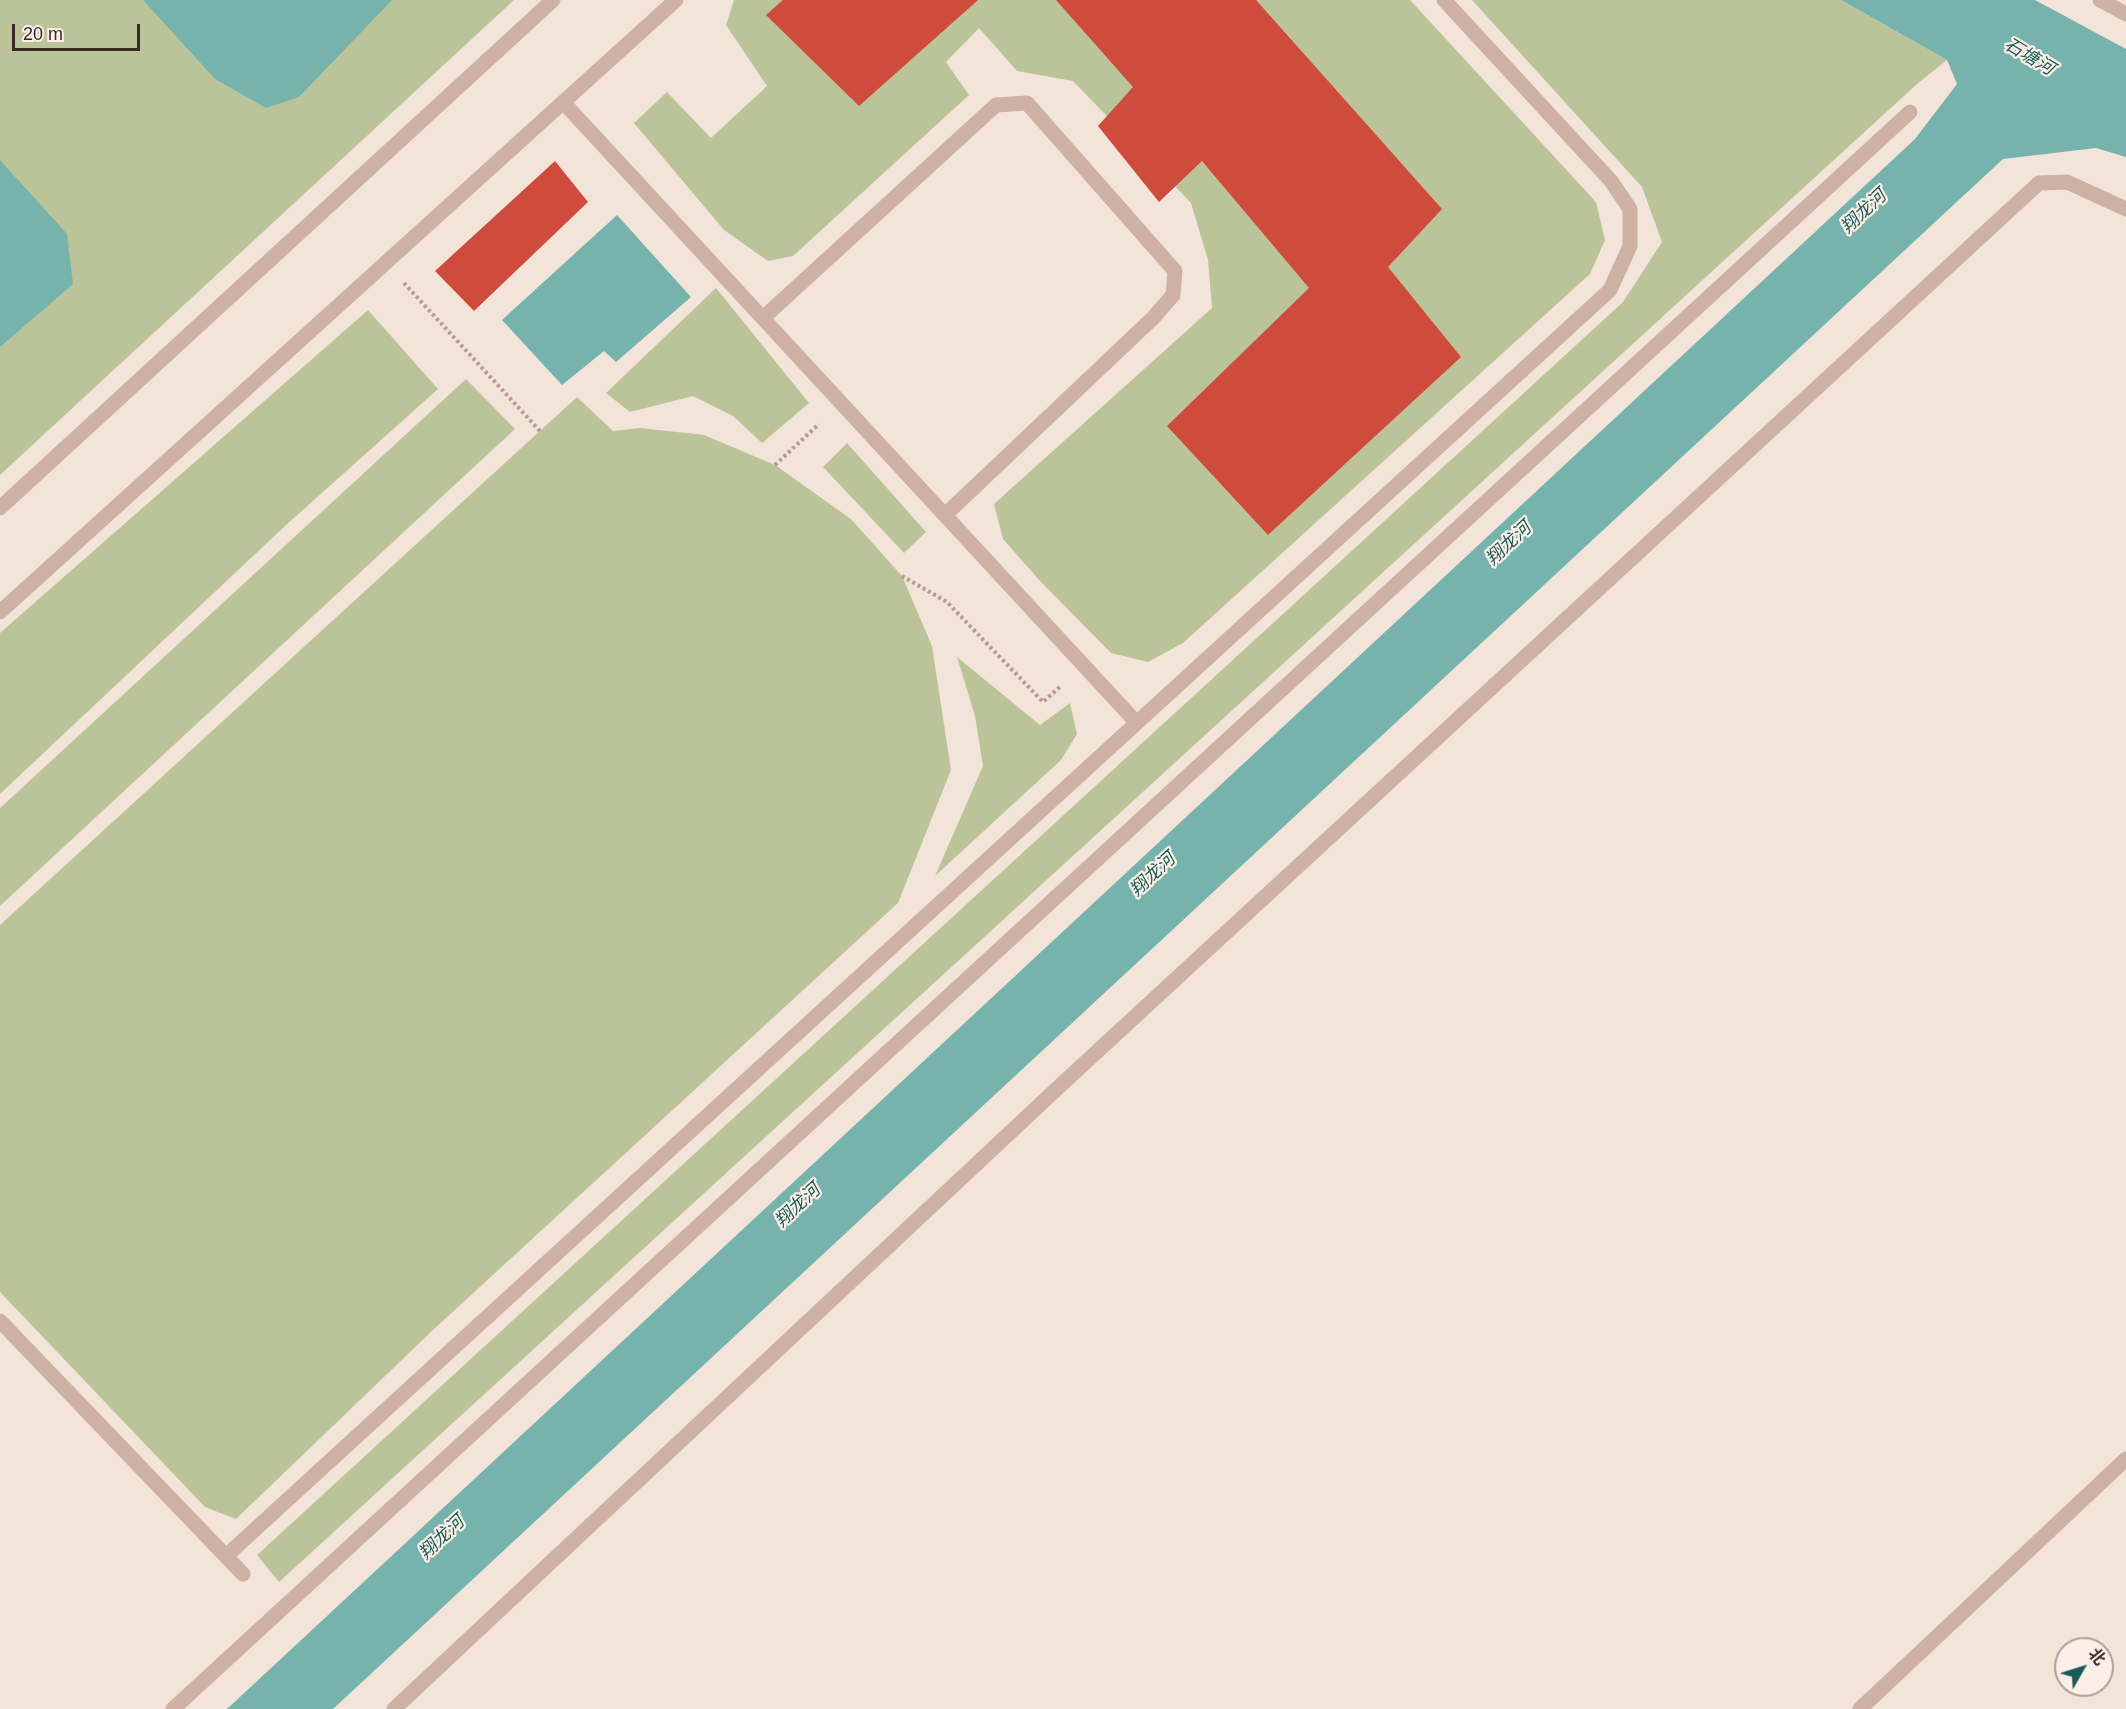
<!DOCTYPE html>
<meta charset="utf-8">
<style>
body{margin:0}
#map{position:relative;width:2126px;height:1709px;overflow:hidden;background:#f3e4d9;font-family:Arial,"Noto Sans SC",sans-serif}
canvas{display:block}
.north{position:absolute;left:2054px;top:1637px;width:60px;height:60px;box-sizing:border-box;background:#fbeee6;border:2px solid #ad9f99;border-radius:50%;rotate:51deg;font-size:16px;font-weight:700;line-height:24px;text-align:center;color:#372926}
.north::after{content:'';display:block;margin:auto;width:21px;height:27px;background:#195c57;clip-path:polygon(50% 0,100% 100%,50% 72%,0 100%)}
.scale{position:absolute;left:12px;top:24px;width:128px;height:27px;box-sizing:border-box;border:3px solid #372926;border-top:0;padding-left:8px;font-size:18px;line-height:21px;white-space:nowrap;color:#372926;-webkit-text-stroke:4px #fbeee6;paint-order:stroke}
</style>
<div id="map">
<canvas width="2126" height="1709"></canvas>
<div class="north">北</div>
<div class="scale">20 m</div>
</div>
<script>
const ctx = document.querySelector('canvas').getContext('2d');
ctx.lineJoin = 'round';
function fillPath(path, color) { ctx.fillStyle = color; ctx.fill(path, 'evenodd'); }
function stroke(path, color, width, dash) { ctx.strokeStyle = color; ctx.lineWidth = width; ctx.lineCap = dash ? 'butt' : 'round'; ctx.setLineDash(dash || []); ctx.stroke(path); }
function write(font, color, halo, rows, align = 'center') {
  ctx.font = font + ' Arial,"Noto Sans SC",sans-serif'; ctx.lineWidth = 4.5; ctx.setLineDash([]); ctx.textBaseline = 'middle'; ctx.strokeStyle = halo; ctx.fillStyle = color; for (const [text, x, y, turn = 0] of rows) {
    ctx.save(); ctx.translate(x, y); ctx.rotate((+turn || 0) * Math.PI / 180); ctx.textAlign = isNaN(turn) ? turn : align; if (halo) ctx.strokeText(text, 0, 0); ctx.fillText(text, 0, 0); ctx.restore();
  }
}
fillPath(new Path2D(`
 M 0,0 L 514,0 L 0,475 Z
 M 734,0 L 1410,0 L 1596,202 L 1605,240 L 1590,274 L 1183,643 L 1148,662 L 1111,653 L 1040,581 L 1003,539 L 994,504 L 1212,308 L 1208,260 L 1191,203 L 1073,81 L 1017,71 L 979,28 L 946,62 L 969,95 L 793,256 L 768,261 L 724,230 L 634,123 L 667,92 L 711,138 L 767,86 L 726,25 Z
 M 1472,0 L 1841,0 L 1947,60 L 1917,84 L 279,1582 L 257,1555 L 1623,302 L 1662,242 L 1642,187 Z
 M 716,288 L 809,403 L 762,443 L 733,416 L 693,396 L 630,412 L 606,393 Z
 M 368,310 L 438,389 L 285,526 L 0,794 L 0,633 Z
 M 466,379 L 515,429 L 0,906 L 0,808 Z
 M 577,397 L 613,431 L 640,428 L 704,435 L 775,465 L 851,519 L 902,576 L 932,646 L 951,770 L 898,903 L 433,1330 L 236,1519 L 205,1507 L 0,1292 L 0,925 Z
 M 847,443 L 926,532 L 904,553 L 823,467 Z
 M 957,657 L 1040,725 L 1070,703 L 1077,734 L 1061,760 L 935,876 L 983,766 L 975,716 Z`), '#bbc498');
fillPath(new Path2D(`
 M 143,0 L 392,0 L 299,97 L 266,108 L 215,79 Z
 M 1841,0 L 2035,0 L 2126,49 L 2126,157 L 2096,148 L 2003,159 L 333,1709 L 227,1709 L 1915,139 L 1957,84 L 1947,60 Z
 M 0,160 L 67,234 L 73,284 L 0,347 Z
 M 617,215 L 691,297 L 616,362 L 604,351 L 562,385 L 502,320 Z`), '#76b3ad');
fillPath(new Path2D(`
 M 783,0 L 978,0 L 859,106 L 766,15 Z
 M 1056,0 L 1256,0 L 1442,209 L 1388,267 L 1461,357 L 1268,535 L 1167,426 L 1309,288 L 1202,161 L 1159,202 L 1098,126 L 1133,87 Z
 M 555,161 L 588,202 L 474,311 L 435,271 Z`), '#cf4b3b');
stroke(new Path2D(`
 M 404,283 L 540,431
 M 775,465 L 819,424
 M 902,576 L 947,602 L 1043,702 L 1061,686`), '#b89b8e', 4, [3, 3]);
stroke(new Path2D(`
 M 2100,0 L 2126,14
 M 563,102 L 1136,722
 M 763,318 L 996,105 L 1027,103 L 1175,271 L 1173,295 L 1153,318 L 945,515
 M 0,508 L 553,0
 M 0,612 L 676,0
 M 0,1321 L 243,1574
 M 226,1556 L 1610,290 L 1630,246 L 1630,209 L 1611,181 L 1444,0
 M 173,1709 L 1910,112
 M 394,1709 L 1063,1083 L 2039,183 L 2067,182 L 2126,209
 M 1860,1709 L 2126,1459`), '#ccb1a4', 15);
write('italic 18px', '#195c57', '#fbeee6', [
 ["石塘河",2029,57,31],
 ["翔龙河",1864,212,-43],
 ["翔龙河",1509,544,-43],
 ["翔龙河",1153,875,-43],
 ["翔龙河",798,1206,-43],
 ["翔龙河",442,1538,-43]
]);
</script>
